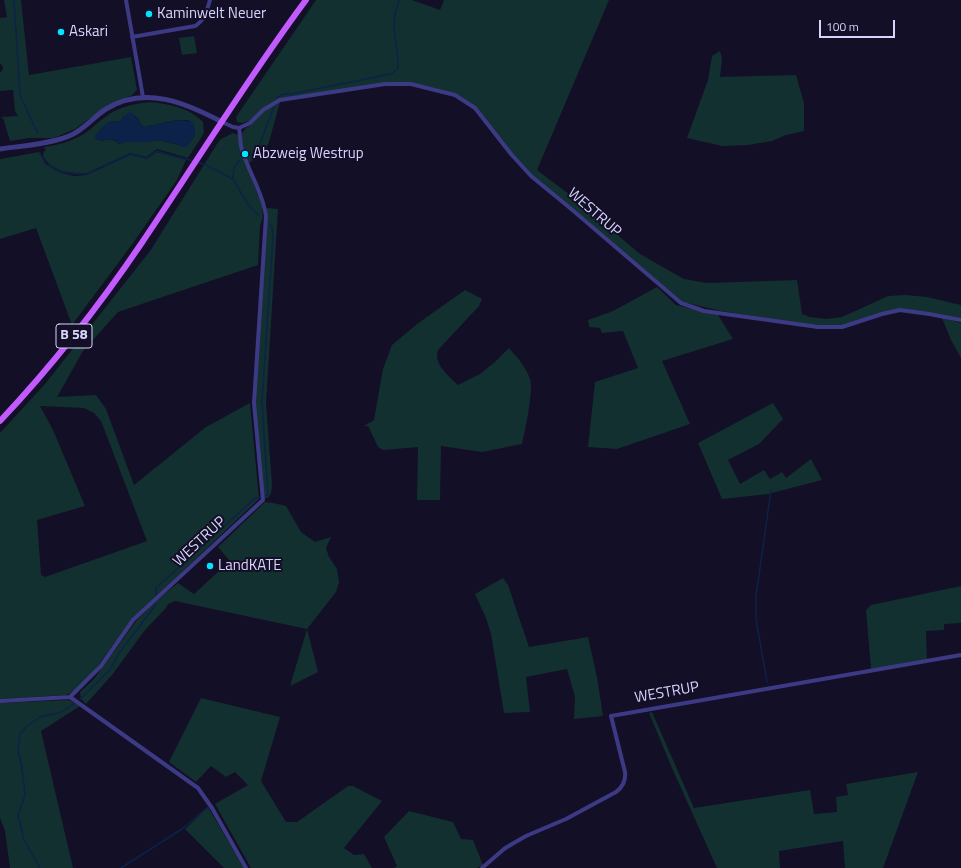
<!DOCTYPE html>
<style>
body{margin:0}
#map{position:relative;width:961px;height:868px;overflow:hidden;background:#130f26;font-family:"Titillium Web",sans-serif}
canvas{display:block}
.scale{position:absolute;left:819px;top:20px;width:76px;height:18px;box-sizing:border-box;border:2px solid #d9d4ff;border-top:0;padding-left:5px;font-size:12px;line-height:14px;white-space:nowrap;color:#d9d4ff;-webkit-text-stroke:3px #130f26;paint-order:stroke}
</style>
<div id="map">
<canvas width="961" height="868"></canvas>
<div class="scale">100 m</div>
</div>
<script>
const ctx = document.querySelector('canvas').getContext('2d');
ctx.lineJoin = 'round';
function fillPath(path, color) { ctx.fillStyle = color; ctx.fill(path, 'evenodd'); }
function stroke(path, color, width, dash) { ctx.strokeStyle = color; ctx.lineWidth = width; ctx.lineCap = dash ? 'butt' : 'round'; ctx.setLineDash(dash || []); ctx.stroke(path); }
function write(font, color, halo, rows, align = 'center') {
  ctx.font = font + ' "Titillium Web",sans-serif'; ctx.lineWidth = 4; ctx.setLineDash([]); ctx.textBaseline = 'middle'; ctx.strokeStyle = halo; ctx.fillStyle = color; for (const [text, x, y, turn = 0] of rows) {
    ctx.save(); ctx.translate(x, y); ctx.rotate((+turn || 0) * Math.PI / 180); ctx.textAlign = isNaN(turn) ? turn : align; if (halo) ctx.strokeText(text, 0, 0); ctx.fillText(text, 0, 0); ctx.restore();
  }
}
fillPath(new Path2D(`
 M 4,0 L 21,0 L 29,75 L 131,57 L 137,90 L 131,96 L 107,106 L 75,129 L 54,138 L 29,138 L 10,141 L 3,118 L 0,117 L 18,116 L 15,111 L 13,90 L 0,91 L 0,73 L 2,71 L 3,67 L 0,63 L 0,18 L 7,17 Z
 M 316,0 L 412,0 L 440,10 L 444,0 L 609,0 L 537,170 L 574,198 L 640,254 L 684,279 L 707,283 L 797,280 L 802,314 L 810,317 L 827,319 L 842,317 L 888,296 L 906,295 L 927,297 L 961,305 L 961,319 L 900,308 L 842,326 L 818,326 L 721,311 L 679,301 L 533,176 L 512,153 L 476,107 L 455,93 L 411,82 L 280,99 L 262,109 L 249,121 L 242,123 L 237,122 L 236,117 Z
 M 194,36 L 197,53 L 182,55 L 179,38 Z
 M 720,51 L 722,58 L 720,77 L 796,75 L 804,103 L 804,131 L 786,135 L 772,141 L 748,145 L 722,146 L 687,138 L 708,80 L 712,56 Z
 M 150,102 C 169,104 190,108 203,122 L 204,133 L 188,158 L 157,149 L 146,157 L 130,153 L 87,173 L 75,173 L 62,171 L 52,166 L 48,163 L 43,156 L 44,151 L 46,150 L 44,147 C 57,145 70,142 82,135 C 90,131 96,123 104,118 C 117,107 133,104 150,102 ZM 128,114 C 136,115 139,118 141,125 L 144,127 L 177,120 L 188,120 L 194,127 L 195,135 L 189,144 L 185,147 L 160,140 L 144,142 L 124,142 L 119,144 C 110,134 105,145 95,138 L 95,135 C 100,132 104,124 110,122 C 114,121 117,122 121,121 L 123,117 Z
 M 280,102 L 269,142 L 264,152 L 249,163 L 242,144 L 242,133 L 246,128 L 252,124 L 264,111 Z
 M 233,133 L 238,135 L 242,155 L 262,205 L 263,217 L 260,226 L 258,265 L 118,312 L 83,351 L 57,397 L 96,395 L 106,409 L 134,485 L 206,427 L 250,403 L 259,499 L 132,619 L 92,674 L 73,692 L 66,695 L 0,699 L 0,433 L 45,384 L 150,251 L 217,144 L 221,139 ZM 40,406 L 84,408 L 94,413 L 101,421 L 147,541 L 45,577 L 41,575 L 37,520 L 85,506 L 53,430 Z
 M 39,152 L 45,164 L 61,173 L 75,176 L 87,175 L 130,155 L 137,156 L 146,159 L 157,152 L 186,160 L 177,180 L 133,243 L 72,325 L 36,228 L 0,239 L 0,159 Z
 M 267,208 L 278,209 L 266,403 L 272,485 L 271,493 L 268,498 L 264,498 L 255,403 L 267,216 Z
 M 657,287 L 676,305 L 718,315 L 733,339 L 662,361 L 690,424 L 617,449 L 588,447 L 595,382 L 638,368 L 623,331 L 602,333 L 600,328 L 589,327 L 588,320 L 613,311 Z
 M 465,290 L 482,299 L 479,306 L 438,350 C 433,364 449,376 458,385 L 480,374 L 495,362 L 509,348 C 517,357 526,367 530,379 C 534,389 525,431 522,444 L 482,452 L 441,446 L 440,500 L 417,500 L 418,447 L 383,450 L 378,447 L 368,426 L 364,426 L 374,420 L 383,369 L 392,345 L 417,324 Z
 M 942,318 L 961,323 L 961,358 L 951,340 Z
 M 773,403 L 783,419 L 759,444 L 728,460 L 740,484 L 764,470 L 770,479 L 782,472 L 786,478 L 811,459 L 822,480 L 768,494 L 722,499 L 698,443 Z
 M 265,502 L 273,503 L 286,506 L 301,532 L 315,542 L 331,537 L 326,548 L 329,557 L 337,569 L 339,582 L 336,592 L 307,629 L 318,672 L 290,686 L 307,629 L 175,601 L 168,604 L 166,608 L 145,630 L 112,675 L 86,704 L 81,699 L 80,692 L 94,679 L 136,621 L 157,600 L 178,583 L 194,594 L 230,561 L 218,547 Z
 M 503,578 L 508,585 L 529,647 L 588,637 L 597,677 L 603,716 L 574,719 L 575,697 L 567,669 L 526,677 L 530,712 L 504,713 L 491,634 L 486,618 L 475,594 Z
 M 961,586 L 961,623 L 944,624 L 944,630 L 926,631 L 927,661 L 871,669 L 866,610 L 871,605 Z
 M 201,698 L 280,717 L 261,781 L 286,822 L 297,822 L 348,786 L 353,786 L 382,801 L 344,848 L 354,855 L 364,854 L 372,868 L 251,868 L 215,804 L 248,785 L 235,772 L 226,777 L 211,766 L 196,782 L 169,762 Z
 M 69,700 L 80,706 L 41,731 L 73,868 L 10,868 L 5,831 L 0,818 L 0,703 Z
 M 652,712 L 694,808 L 810,790 L 814,814 L 837,812 L 836,797 L 848,795 L 846,784 L 918,772 L 883,868 L 845,868 L 843,841 L 779,851 L 780,868 L 717,868 L 672,768 L 649,713 Z
 M 208,807 L 244,868 L 224,868 L 185,829 Z
 M 409,811 L 453,822 L 461,839 L 473,840 L 483,865 L 477,868 L 394,868 L 397,866 L 384,837 Z`), '#12302f');
fillPath(new Path2D(`
 M 129,112 L 134,114 L 136,118 L 139,119 L 141,125 L 144,127 L 177,120 L 191,121 L 194,124 L 195,135 L 188,146 L 185,147 L 160,140 L 144,142 L 124,142 L 118,144 L 116,140 C 109,138 102,143 95,138 L 95,135 L 107,123 L 121,121 L 124,116 L 128,114 Z`), '#0c2248');
stroke(new Path2D(`
 M 14,0 L 20,95 L 38,134
 M 276,98 L 283,94 L 291,94 L 391,74 L 398,68 L 398,61 L 394,28 L 395,14 L 399,0
 M 40,153 L 46,164 L 62,172 L 76,174 L 87,174 L 130,154 L 137,155 L 146,158 L 157,151 L 193,161
 M 248,156 L 257,151 L 274,107
 M 197,162 L 206,165 L 233,179 L 247,203 L 258,215
 M 233,178 L 234,167 L 240,160
 M 264,496 L 268,495 L 262,402 L 273,236 L 272,227 L 270,224
 M 156,597 L 156,588 L 254,499 L 262,496
 M 767,682 L 756,619 L 756,596 L 771,490
 M 80,699 L 110,670 L 119,653 L 155,606 L 155,601
 M 39,868 L 39,866 L 24,840 L 18,815 L 25,795 L 22,768 L 18,750 L 20,734 L 26,727 L 40,717 L 62,712 L 74,704
 M 121,868 L 182,829 L 208,807`), '#0c2248', 1.5);
stroke(new Path2D(`
 M 126,0 L 143,97
 M 132,37 L 195,26 C 205,20 207,10 210,0
 M 222,122 L 233,127 L 239,128 L 250,123 L 263,110 L 280,100 L 385,84 L 411,84 L 455,95 L 475,108 L 511,154 L 531,176 L 570,208 L 681,303 L 704,311 L 818,327 L 842,327 L 882,314 L 900,310 L 929,314 L 961,320
 M 70,697 L 101,666 L 133,620 L 263,500 L 254,403 L 266,216 C 263,192 247,170 241,146 C 240,140 240,134 239,128
 M 70,697 L 198,788 L 212,808 L 246,868
 M 0,701 L 70,697
 M 482,868 L 504,849 L 512,844 L 526,836 L 566,819 L 616,792 C 623,787 626,781 625,772 L 611,716 L 961,655`), '#3d3a85', 4);
stroke(new Path2D(`
 M 0,149 C 21,146 50,144 69,136 C 84,130 93,117 106,109 C 145,85 186,103 222,122`), '#3d3a85', 5);
stroke(new Path2D(`
 M 0,421 C 52,366 99,306 141,244 C 196,163 247,79 306,0`), '#c25bff', 6);
for (const [x, y, r, color] of [
 [149,14,4,"#00e5ff"],
 [61,32,4,"#00e5ff"],
 [245,154,4,"#00e5ff"],
 [210,566,4,"#00e5ff"]
]) { const dot = new Path2D(); dot.arc(x, y, r, 0, 2 * Math.PI); ctx.fillStyle = color; ctx.fill(dot); stroke(dot, '#130f26', 1.5); }
for (const [x, y, w] of [
 [74,336,36]
]) { const box = new Path2D(); box.roundRect(x - w / 2, y - 12, w, 24, 3); ctx.fillStyle = '#130f26'; ctx.fill(box); stroke(box, '#d9d4ff', 1); }
write('bold 14px', '#d9d4ff', null, [
 ["B 58",74,336]
]);
write('15px', '#d9d4ff', '#130f26', [
 ["Kaminwelt Neuer",157,14],
 ["Askari",69,32],
 ["Abzweig Westrup",253,154],
 ["LandKATE",218,566]
], 'left');
write('15px', '#d9d4ff', '#130f26', [
 ["WESTRUP",594,213,41],
 ["WESTRUP",200,542,-43],
 ["WESTRUP",667,693,-10]
]);
</script>
